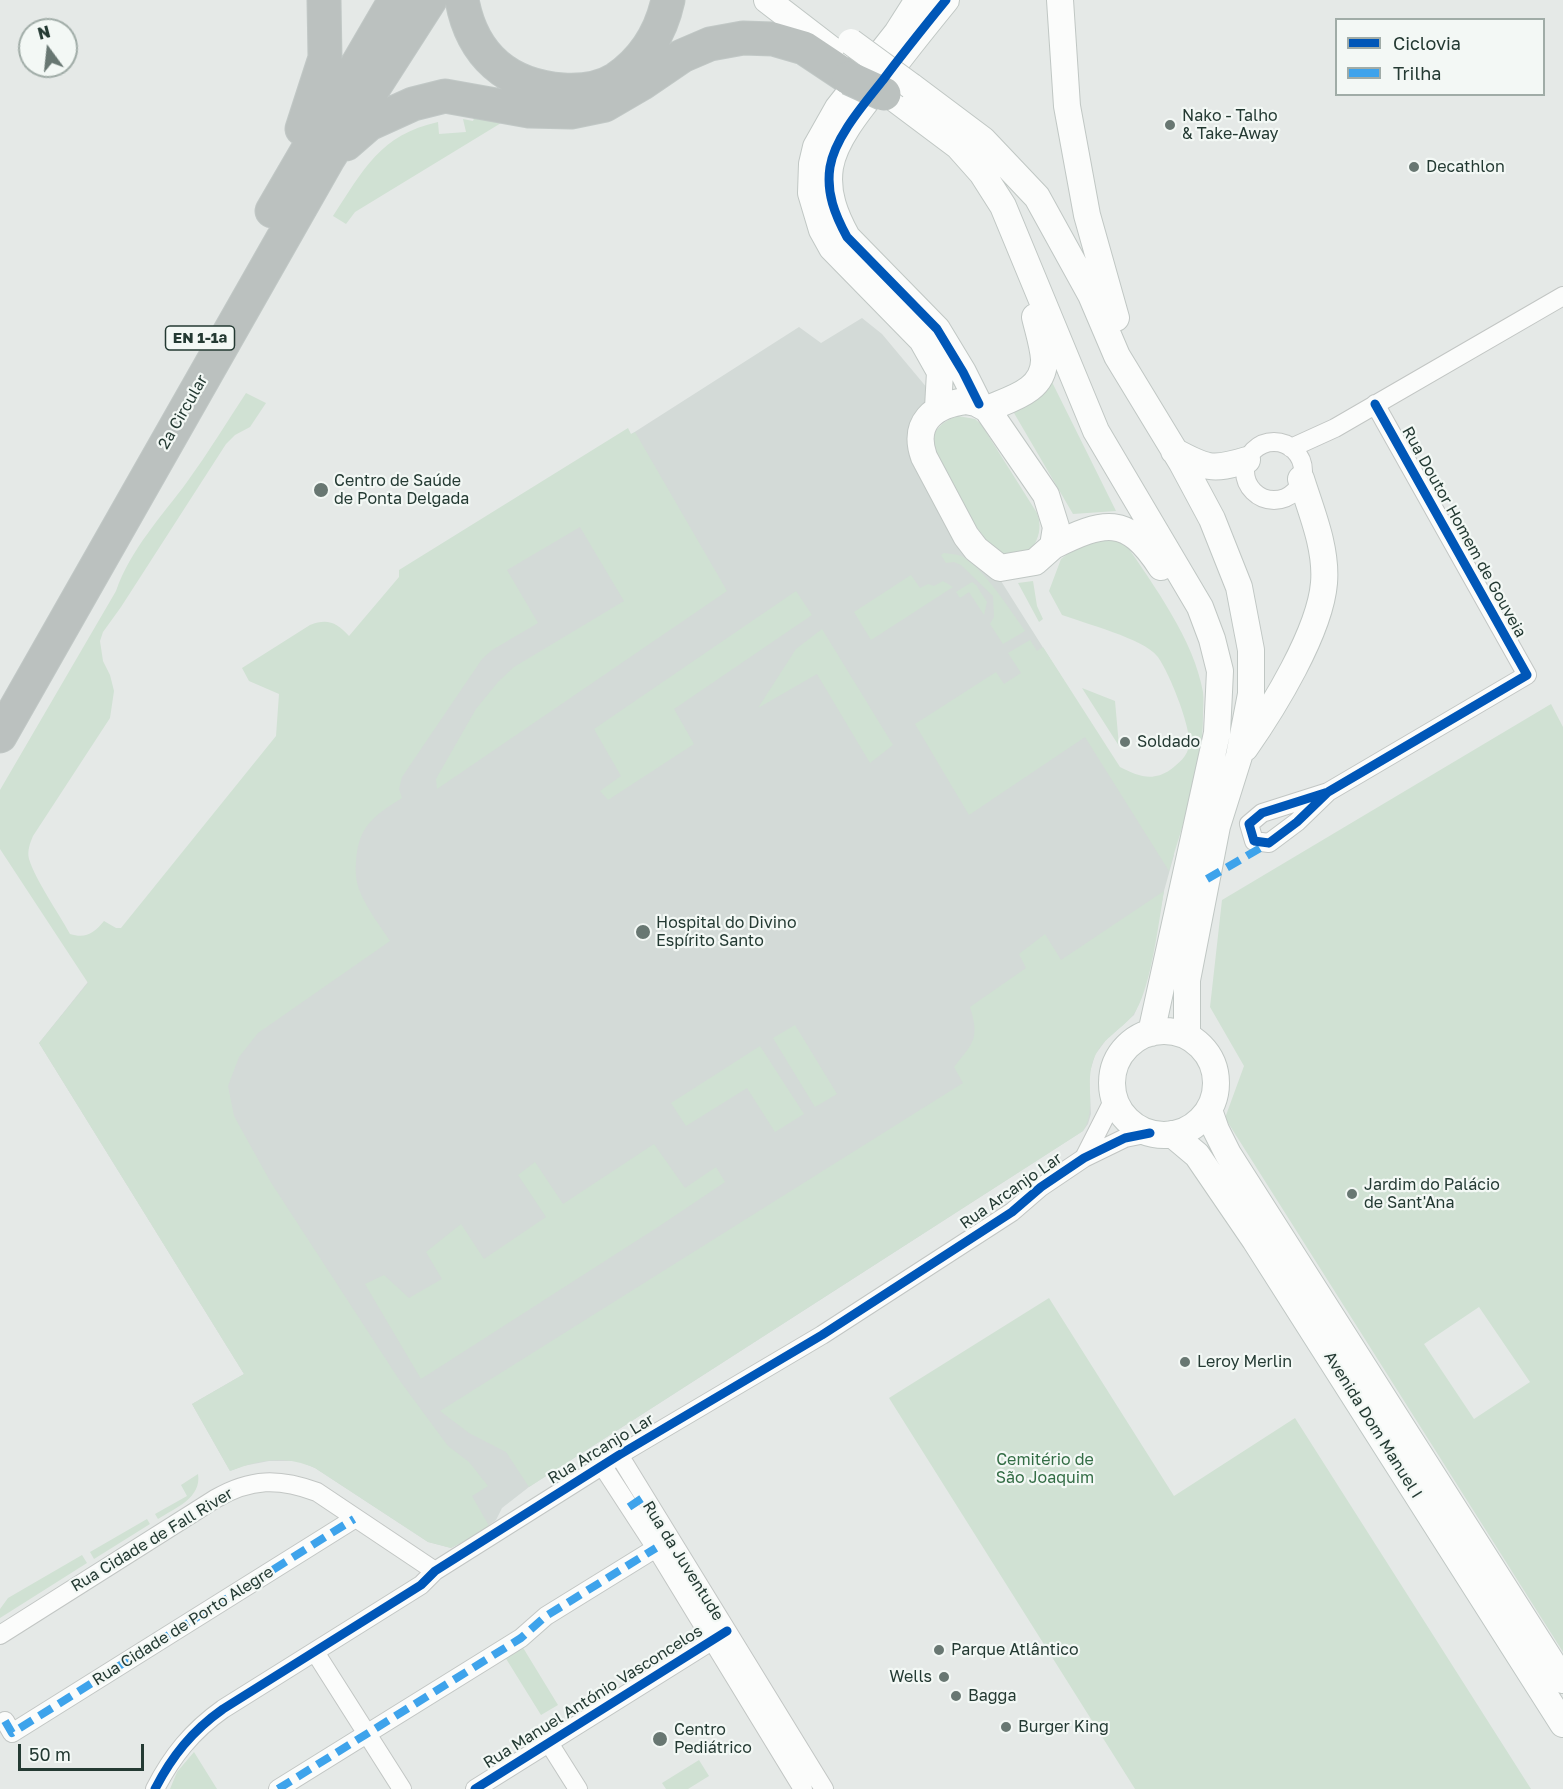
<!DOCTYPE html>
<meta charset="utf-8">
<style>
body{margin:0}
#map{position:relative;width:1563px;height:1789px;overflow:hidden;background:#e5e9e7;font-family:"Golos Text",sans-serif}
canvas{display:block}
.legend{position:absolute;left:1335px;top:18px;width:210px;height:78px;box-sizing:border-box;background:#f3f8f5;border:2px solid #a0aca7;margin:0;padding:8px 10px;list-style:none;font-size:18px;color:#243a33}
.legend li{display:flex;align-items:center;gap:12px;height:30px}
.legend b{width:30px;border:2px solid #a0aca7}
.north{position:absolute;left:18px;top:18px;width:60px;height:60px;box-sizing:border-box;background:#f3f8f5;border:2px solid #a0aca7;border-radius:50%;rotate:345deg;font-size:16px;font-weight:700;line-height:24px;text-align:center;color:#243a33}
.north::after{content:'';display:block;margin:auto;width:21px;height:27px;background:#687772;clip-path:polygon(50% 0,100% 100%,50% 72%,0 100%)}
.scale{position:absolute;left:18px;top:1744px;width:126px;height:27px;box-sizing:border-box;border:3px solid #243a33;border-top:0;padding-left:8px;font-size:18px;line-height:21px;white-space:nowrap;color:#243a33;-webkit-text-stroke:4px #f3f8f5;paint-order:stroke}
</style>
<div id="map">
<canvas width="1563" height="1789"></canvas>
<ul class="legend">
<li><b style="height:8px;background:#0057b8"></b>Ciclovia</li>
<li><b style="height:8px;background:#3ea3eb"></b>Trilha</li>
</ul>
<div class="north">N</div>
<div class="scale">50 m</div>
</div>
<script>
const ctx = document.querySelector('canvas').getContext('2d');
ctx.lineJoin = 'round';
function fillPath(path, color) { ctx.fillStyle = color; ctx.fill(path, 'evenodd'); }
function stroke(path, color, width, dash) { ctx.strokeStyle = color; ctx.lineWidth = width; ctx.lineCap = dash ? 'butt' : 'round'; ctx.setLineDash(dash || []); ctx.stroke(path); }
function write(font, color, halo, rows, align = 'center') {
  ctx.font = font + ' "Golos Text",sans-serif'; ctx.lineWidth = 4.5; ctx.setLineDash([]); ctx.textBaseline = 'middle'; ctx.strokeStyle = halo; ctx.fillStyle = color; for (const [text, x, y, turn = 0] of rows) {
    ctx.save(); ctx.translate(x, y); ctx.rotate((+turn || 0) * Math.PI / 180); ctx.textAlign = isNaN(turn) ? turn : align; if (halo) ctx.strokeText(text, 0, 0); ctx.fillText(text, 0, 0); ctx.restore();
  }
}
fillPath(new Path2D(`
 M 862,318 L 882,334 L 933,395 L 923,404 L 913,427 L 978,565 L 1001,581 L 1174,855 L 1164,891 L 1149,972 L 1142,996 L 1134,1015 L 1106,1040 L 1095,1055 L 1089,1075 L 1091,1114 L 1088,1124 L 1083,1131 L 529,1487 L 502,1508 L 496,1520 L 474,1536 L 451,1548 L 428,1542 L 315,1468 L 298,1461 L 269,1461 L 243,1466 L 230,1471 L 192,1404 L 244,1374 L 39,1043 L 417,571 L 799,327 L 821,343 Z`), '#d3dad7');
fillPath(new Path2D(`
 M 476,113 L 506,120 L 355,212 L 346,224 L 333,216 C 364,169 380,135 438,122 L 439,134 L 466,132 L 463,119 L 473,121 Z
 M 1048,374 L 1116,511 L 1073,514 L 1014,413 L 1028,404 Z
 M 246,393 L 266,403 L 250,427 L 235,435 L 226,444 L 121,607 L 103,632 L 100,641 L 103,661 L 110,675 L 114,691 L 110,718 L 33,836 C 30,843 27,851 29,859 C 36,881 58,912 70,934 C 86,939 94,933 104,921 L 116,928 L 121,928 L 276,736 L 279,694 L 249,681 L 242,668 L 310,625 C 328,618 337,623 349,636 L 399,577 L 399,570 L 628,428 L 631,434 L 635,432 L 727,591 L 437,789 L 436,779 L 476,709 L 498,682 L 514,667 L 624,601 L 580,527 L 507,570 L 538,623 L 492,650 L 482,659 L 402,777 L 399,789 L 402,798 C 373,816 358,827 356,862 C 355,873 356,883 361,894 C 368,910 380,926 390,941 L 258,1033 L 239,1057 L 228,1086 L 234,1116 L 270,1181 L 400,1381 L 448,1446 L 469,1462 L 488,1486 L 472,1496 L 489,1526 L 474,1536 L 451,1548 L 428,1542 L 315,1468 C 285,1455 261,1459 230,1471 L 192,1404 L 244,1374 L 39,1043 L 88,983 L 0,849 L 0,790 L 116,591 C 130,550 162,516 187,482 C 208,453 227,422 246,393 Z
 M 958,416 L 975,419 L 981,424 L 1037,513 C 1047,538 1026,567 999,554 C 986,547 933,459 932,444 C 932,429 945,420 958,416 Z
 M 1090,536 L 1125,543 C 1154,586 1194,640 1203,692 C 1204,699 1203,708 1203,715 C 1203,769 1184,820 1169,871 L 1085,737 L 969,815 L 915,724 L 996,672 L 1004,684 L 1021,673 L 1008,653 L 1030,640 L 1037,651 L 1043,647 L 1120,767 C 1138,776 1152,782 1170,770 C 1178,764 1188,756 1189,745 C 1192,729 1168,669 1157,656 C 1144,639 1084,623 1062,615 L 1049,591 L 1061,559 Z
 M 944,553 C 950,554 958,554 963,557 C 985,570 1010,610 1025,631 L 1003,644 L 990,624 L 994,617 L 993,596 L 961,565 L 954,562 L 946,563 L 941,555 Z
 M 911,575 L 920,588 L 928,584 L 934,586 L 943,581 L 953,587 L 871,640 L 854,612 Z
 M 1033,581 L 1037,606 L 1043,619 L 1039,622 L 1018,583 Z
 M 972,582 L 976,585 L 987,602 L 984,615 L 969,592 L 960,598 L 956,592 Z
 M 796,591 L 812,615 L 674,709 L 694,744 L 608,800 L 600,791 L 621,776 L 594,729 Z
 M 822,629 L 893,745 L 870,763 L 817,674 L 758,708 L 796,649 Z
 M 1082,688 L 1115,701 L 1119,746 Z
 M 1551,704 L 1563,727 L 1563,1652 L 1225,1118 L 1244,1066 L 1210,1007 L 1222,900 ZM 1479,1307 L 1530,1382 L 1474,1419 L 1424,1344 Z
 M 1164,891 C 1159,921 1150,994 1133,1015 C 1121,1030 1103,1038 1095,1056 C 1083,1081 1098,1107 1083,1131 L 529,1487 L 506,1452 L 469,1433 L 440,1411 L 963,1083 L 954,1067 C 973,1043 980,1039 970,1007 L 1026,968 L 1019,954 L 1045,934 L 1061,960 Z
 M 795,1025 L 837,1094 L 815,1107 L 773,1038 Z
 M 760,1046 L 804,1114 L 775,1132 L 747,1088 L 686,1126 L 671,1103 Z
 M 654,1144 L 685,1188 L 716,1167 L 725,1182 L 661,1225 L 421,1379 L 365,1284 L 384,1275 L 409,1298 L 442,1279 L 426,1252 L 461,1224 L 484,1259 L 546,1217 L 518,1175 L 535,1162 L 563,1204 Z
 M 1049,1298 L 1174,1496 L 1295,1418 L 1531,1789 L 1135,1789 L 889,1398 Z
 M 198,1474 C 202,1498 175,1508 158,1519 L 155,1514 L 187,1496 L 181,1485 Z
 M 147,1519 L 150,1524 L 94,1559 L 90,1552 Z
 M 82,1555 L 87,1563 L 0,1618 L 0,1609 L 8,1598 Z
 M 522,1646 L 558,1705 L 541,1715 L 505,1657 Z
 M 194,1752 L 217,1789 L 170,1789 L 177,1772 Z
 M 699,1760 L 709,1776 L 688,1789 L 666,1789 L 662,1783 Z`), '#d0e1d3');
const street = new Path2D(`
 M1245 471a29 29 0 1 1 58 0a29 29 0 1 1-58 0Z
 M 1291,448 L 1335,428 L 1563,296
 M 1328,792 L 1297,822 L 1269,843 L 1254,841 L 1249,824 L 1262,813 L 1328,792 L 1527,675 L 1375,404
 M 1084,1158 L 1114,1099
 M 619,1455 L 824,1789
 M 602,1465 L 656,1548 L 803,1789
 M 0,1635 L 215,1499 C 251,1478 279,1478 317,1492 L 435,1571
 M 315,1652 L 402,1789
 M 5,1721 L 12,1733 L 354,1519
 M 549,1743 L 578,1789
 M 155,1789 C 172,1756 192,1731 223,1709 L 421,1585 L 435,1571 L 619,1455 L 822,1335 L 1012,1212 L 1041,1187 L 1084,1158 L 1125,1138 L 1150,1133
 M 278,1789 L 521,1638 L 546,1616 L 656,1548
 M 475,1789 L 721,1635`);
const secondary = new Path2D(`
 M 767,0 L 836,53
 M 918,0 L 897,33 L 838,108 L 816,147 L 812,164 L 811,193 L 822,230 L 832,248 L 922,340 L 940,372 L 938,408
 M 946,0 C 924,27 903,53 883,80 C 864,104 835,137 830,167 C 826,193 835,215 847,237 L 937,329 L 963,372 L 979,404
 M 1060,0 L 1067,106 L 1087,215 L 1116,318
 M 911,86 L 983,140 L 1037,197 L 1091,295 L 1117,356 L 1182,463 L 1212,519 L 1239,587 L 1251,650 L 1251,694 L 1239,756 L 1217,826 L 1187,980 L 1187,1036
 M 886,92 L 958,146 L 982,173 L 1003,206 L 1096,431 L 1200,607 L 1212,639 L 1220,671 L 1217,733 L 1151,1033
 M 966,401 L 976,403 L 987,409 L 1046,495 L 1056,527 L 1053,546 L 1035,562 L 1000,568 L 976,549 L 966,536 L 924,457 C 912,423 933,405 966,401 Z
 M 987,409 C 1010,399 1045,391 1044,359 C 1043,345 1038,330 1035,317
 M 1174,451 C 1205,468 1212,471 1247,460
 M 1053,546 C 1104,521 1127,514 1161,567
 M 1245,748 C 1273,708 1320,632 1324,583 C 1327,548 1311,511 1301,479
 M1112 1083a52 52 0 1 1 104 0a52 52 0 1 1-104 0Z
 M 1209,1110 L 1216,1130 L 1228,1154 L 1563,1680
 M 1172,1134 L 1197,1155 L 1255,1240 L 1563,1724`);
const highway = new Path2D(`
 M 462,0 C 472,55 507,86 563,90 C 581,91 600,89 616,79 C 644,60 661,32 668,0
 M 302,129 L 325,58 L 324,0
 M 346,144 L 369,124 L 413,104 L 445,96 L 529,111 L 571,112 L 605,105 L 641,84 L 682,56 L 710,44 L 743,38 L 773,39 L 804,48 L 849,78
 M 272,211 L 395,0
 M 0,736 L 328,159 L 430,0`);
stroke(street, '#c2c6c4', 20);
stroke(secondary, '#c0c7c4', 28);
stroke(highway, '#c1c8c6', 35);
stroke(street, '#fbfcfb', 18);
stroke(secondary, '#fbfcfb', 26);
stroke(highway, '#bbc1bf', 33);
const secondaryBridge = new Path2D(`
 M 851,42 L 911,86`);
const highwayBridge = new Path2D(`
 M 849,78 L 884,94`);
stroke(secondaryBridge, '#c0c7c4', 28, []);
stroke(highwayBridge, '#c1c8c6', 35, []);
stroke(secondaryBridge, '#fbfcfb', 26);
stroke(highwayBridge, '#bbc1bf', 33);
stroke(new Path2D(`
 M 1207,879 L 1269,843
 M 629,1507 L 644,1497
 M 5,1721 L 12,1733 L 354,1519
 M 278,1789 L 521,1638 L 546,1616 L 656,1548`), '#3ea3eb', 8, [15, 8]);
stroke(new Path2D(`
 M 946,0 C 924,27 903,53 883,80 C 864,104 835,137 830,167 C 826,193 835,215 847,237 L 937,329 L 963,372 L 979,404
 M 1328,792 L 1297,822 L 1269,843 L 1254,841 L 1249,824 L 1262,813 L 1328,792 L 1527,675 L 1375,404
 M 155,1789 C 172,1756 192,1731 223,1709 L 421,1585 L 435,1571 L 619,1455 L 822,1335 L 1012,1212 L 1041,1187 L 1084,1158 L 1125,1138 L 1150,1133
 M 475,1789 L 727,1631`), '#0057b8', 9);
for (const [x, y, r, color] of [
 [1170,125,6,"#687772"],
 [1414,167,6,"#687772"],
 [321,490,8,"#687772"],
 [1125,742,6,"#687772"],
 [643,932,8,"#687772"],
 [1352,1194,6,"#687772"],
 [1185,1362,6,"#687772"],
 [939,1650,6,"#687772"],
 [944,1677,6,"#687772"],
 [956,1696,6,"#687772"],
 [1006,1727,6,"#687772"],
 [660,1739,8,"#687772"]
]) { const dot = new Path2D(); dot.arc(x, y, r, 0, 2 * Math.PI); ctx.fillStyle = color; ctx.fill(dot); stroke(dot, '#f3f8f5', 2); }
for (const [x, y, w] of [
 [200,338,69]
]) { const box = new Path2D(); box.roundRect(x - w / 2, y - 12, w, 24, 4.5); ctx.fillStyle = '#f3f8f5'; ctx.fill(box); stroke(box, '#243a33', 1.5); }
write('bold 15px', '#243a33', null, [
 ["EN 1-1ª",200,338]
]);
write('16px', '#243a33', '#f3f8f5', [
 ["Nako - Talho",1182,116],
 ["& Take-Away",1182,134],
 ["Decathlon",1426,167],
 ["Centro de Saúde",334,481],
 ["de Ponta Delgada",334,499],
 ["Soldado",1137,742],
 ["Hospital do Divino",656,923],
 ["Espírito Santo",656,941],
 ["Jardim do Palácio",1364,1185],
 ["de Sant'Ana",1364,1203],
 ["Leroy Merlin",1197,1362],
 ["Parque Atlântico",951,1650],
 ["Wells",932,1677,"right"],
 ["Bagga",968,1696],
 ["Burger King",1018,1727],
 ["Centro",674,1730],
 ["Pediátrico",674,1748]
], 'left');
write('16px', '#243a33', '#f3f8f5', [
 ["2ª Circular",183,412,-60],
 ["Rua Doutor Homem de Gouveia",1464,532,61],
 ["Rua Arcanjo Lar",1011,1191,-35],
 ["Avenida Dom Manuel I",1373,1425,58],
 ["Rua Arcanjo Lar",601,1449,-31],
 ["Rua Cidade de Fall River",152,1540,-31],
 ["Rua da Juventude",683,1561,58],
 ["Rua Cidade de Porto Alegre",183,1626,-32],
 ["Rua Manuel António Vasconcelos",593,1697,-32]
]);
write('16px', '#336d45', '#f3f8f5', [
 ["Cemitério de",1045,1460],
 ["São Joaquim",1045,1478]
]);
</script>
